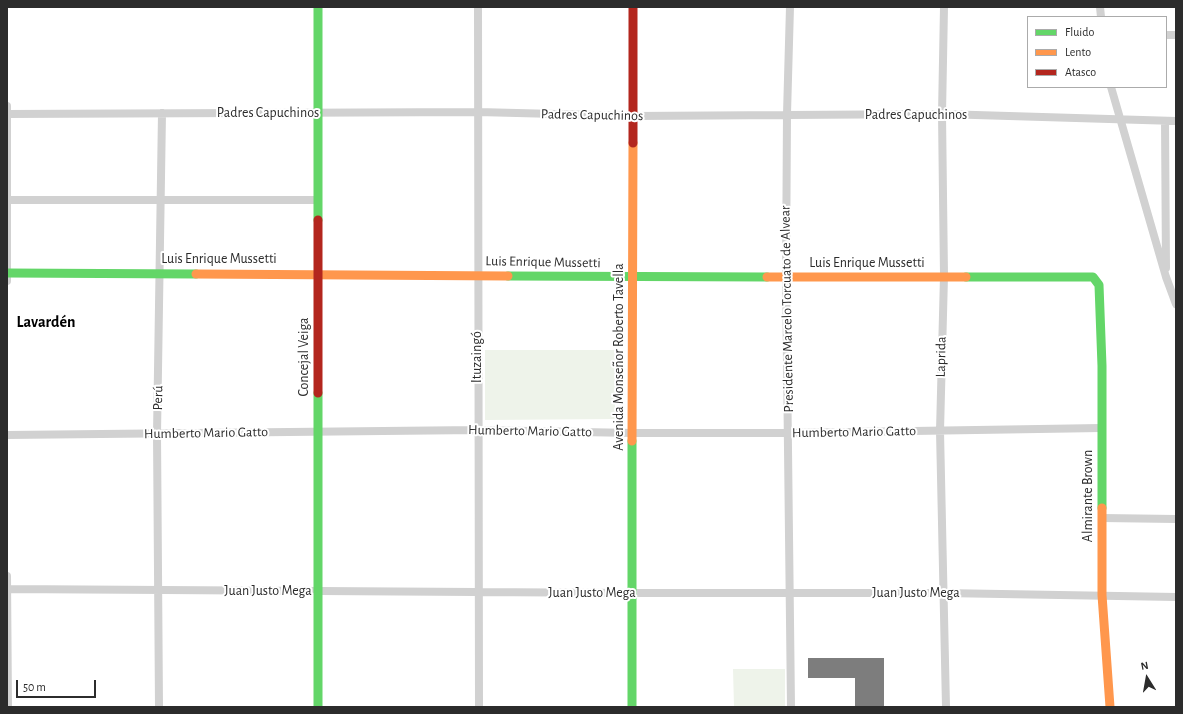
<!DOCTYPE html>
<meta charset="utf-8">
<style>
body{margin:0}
#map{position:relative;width:1183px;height:714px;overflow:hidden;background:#fff;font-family:"Alegreya Sans",sans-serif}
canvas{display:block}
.frame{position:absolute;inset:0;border:8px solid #2c2c2c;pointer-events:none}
.legend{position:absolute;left:1027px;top:16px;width:140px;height:72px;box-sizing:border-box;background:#fff;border:1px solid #ababab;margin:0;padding:5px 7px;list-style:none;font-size:12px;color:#2c2c2c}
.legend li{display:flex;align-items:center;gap:8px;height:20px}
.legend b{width:20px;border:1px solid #ababab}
.north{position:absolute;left:1127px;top:658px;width:40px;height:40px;-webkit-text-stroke:3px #fff;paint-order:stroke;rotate:349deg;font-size:11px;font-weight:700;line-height:16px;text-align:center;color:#2c2c2c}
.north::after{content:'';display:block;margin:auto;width:14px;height:18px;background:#2c2c2c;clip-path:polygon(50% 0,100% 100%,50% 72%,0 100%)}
.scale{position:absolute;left:16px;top:680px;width:80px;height:18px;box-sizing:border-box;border:2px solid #2c2c2c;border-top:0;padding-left:5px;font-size:12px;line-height:14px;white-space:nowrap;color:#2c2c2c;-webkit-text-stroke:3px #fff;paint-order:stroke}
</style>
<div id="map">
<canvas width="1183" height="714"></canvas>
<div class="frame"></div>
<ul class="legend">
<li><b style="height:5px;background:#63d668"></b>Fluido</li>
<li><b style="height:5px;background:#ff974d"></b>Lento</li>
<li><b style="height:5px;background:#b3261e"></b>Atasco</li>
</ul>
<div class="north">N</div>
<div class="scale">50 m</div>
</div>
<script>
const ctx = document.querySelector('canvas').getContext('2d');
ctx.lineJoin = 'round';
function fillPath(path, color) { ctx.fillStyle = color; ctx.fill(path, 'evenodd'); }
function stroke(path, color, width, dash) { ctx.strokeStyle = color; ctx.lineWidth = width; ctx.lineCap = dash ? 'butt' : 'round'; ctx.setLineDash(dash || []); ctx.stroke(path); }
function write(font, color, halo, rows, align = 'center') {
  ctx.font = font + ' "Alegreya Sans",sans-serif'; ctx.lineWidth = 4; ctx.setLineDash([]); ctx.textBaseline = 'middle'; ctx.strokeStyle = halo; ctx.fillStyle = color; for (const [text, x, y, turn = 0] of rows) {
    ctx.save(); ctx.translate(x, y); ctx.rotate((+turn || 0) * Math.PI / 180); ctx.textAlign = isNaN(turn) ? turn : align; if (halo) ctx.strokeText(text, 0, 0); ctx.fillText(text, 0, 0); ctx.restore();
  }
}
fillPath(new Path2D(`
 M 485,350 L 615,350 L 615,419 L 485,420 Z
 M 733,669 L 785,669 L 785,707 L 734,707 Z`), '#eef3ea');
fillPath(new Path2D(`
 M 808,658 L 884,658 L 884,707 L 855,707 L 855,678 L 808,678 Z`), '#7d7d7d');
stroke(new Path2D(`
 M 478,7 L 479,707
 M 790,7 L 787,114 L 786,277 L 791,707
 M 944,7 L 942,114 L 944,276 L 940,431 L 946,707
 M 1100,7 L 1101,17
 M 1166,35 L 1176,35
 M 1111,87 L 1166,277 L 1176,304
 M 7,106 L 7,281
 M 7,114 L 478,112 L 633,116 L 942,114 L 1176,121
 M 1165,121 L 1166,268
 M 8,200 L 318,200
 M 7,435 L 477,430 L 633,433 L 788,433 L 1101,428
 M 1102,518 L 1176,519
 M 7,576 L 8,707
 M 7,589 L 632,593 L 943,593 L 1176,597
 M 159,707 L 157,434 L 162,113`), '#d1d1d1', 8);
stroke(new Path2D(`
 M 318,7 L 318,220
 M 7,273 L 196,274
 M 508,276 L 767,277
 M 966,277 L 1093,277 L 1099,285 L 1102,366 L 1102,508
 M 318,393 L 318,707
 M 632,707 L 632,441`), '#63d668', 9);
stroke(new Path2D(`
 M 196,274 L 508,276
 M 767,277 L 966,277
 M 632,441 L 633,143
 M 1102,508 L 1102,595 L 1110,707`), '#ff974d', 9);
stroke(new Path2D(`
 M 633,143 L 633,7
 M 318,220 L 318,393`), '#b3261e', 9);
write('14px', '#2c2c2c', '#fff', [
 ["Padres Capuchinos",268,113],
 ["Padres Capuchinos",592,115,1],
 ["Padres Capuchinos",916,115],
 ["Luis Enrique Mussetti",219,259],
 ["Luis Enrique Mussetti",543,262,1],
 ["Luis Enrique Mussetti",867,263],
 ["Presidente Marcelo Torcuato de Alvear",787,309,-91],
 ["Concejal Veiga",304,357,-90],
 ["Ituzaingó",477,357,-90],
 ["Avenida Monseñor Roberto Tavella",619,357,-90],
 ["Laprida",941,357,-89],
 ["Perú",158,398,-89],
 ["Humberto Mario Gatto",530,431,1],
 ["Humberto Mario Gatto",854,432,-1],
 ["Humberto Mario Gatto",206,433,-1],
 ["Almirante Brown",1088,496,-90],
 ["Juan Justo Mega",268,591],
 ["Juan Justo Mega",592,593],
 ["Juan Justo Mega",916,593]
]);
write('bold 16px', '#000', '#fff', [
 ["Lavardén",46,322]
]);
</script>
